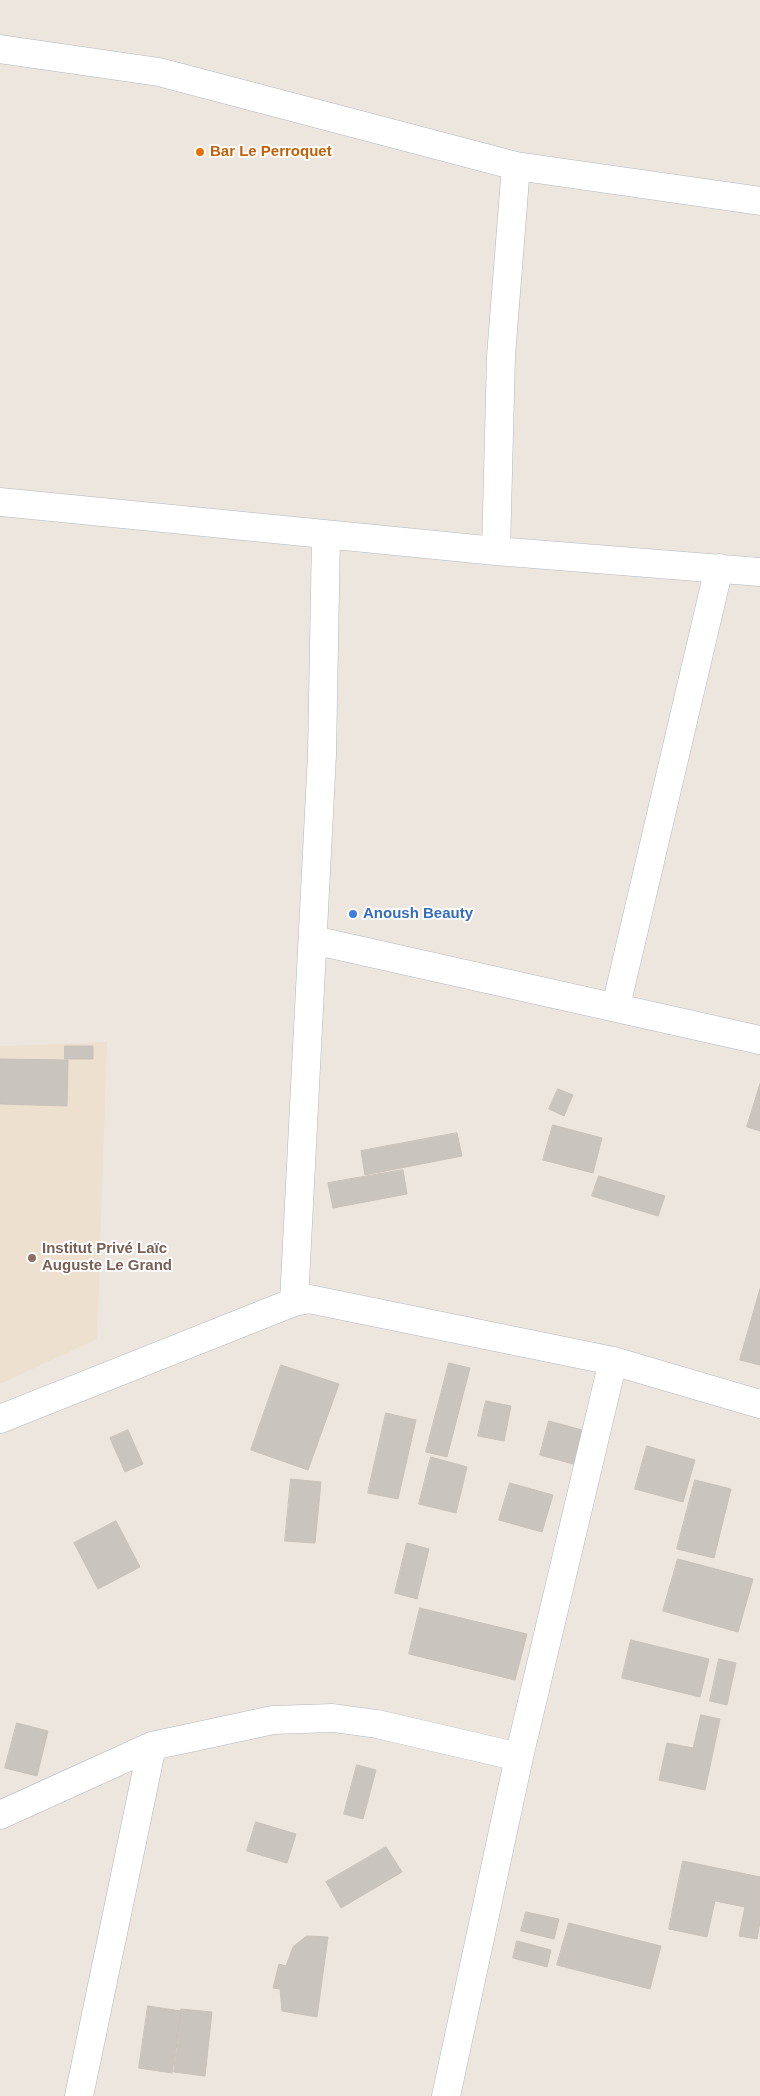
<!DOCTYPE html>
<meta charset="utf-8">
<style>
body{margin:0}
canvas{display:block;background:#ede6df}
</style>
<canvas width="760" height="2096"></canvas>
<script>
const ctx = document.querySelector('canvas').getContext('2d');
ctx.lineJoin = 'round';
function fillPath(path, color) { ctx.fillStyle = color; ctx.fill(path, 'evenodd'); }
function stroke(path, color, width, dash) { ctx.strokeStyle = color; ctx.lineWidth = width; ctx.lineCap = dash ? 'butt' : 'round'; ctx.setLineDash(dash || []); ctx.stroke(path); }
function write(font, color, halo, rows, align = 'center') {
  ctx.font = font + ' Arial,sans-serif'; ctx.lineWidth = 4; ctx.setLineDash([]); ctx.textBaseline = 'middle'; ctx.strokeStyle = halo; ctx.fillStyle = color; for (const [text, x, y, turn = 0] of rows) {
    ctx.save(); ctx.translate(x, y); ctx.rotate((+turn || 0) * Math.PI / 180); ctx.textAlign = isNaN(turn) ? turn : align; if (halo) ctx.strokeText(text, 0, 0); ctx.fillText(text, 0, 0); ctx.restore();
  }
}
fillPath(new Path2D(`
 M 107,1042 L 97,1339 L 0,1384 L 0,1046 Z`), '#eee0cf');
const building = new Path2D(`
 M 65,1046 L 93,1046 L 93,1059 L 65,1059 Z
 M 0,1059 L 68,1060 L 67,1106 L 0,1104 Z
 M 760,1084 L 760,1131 L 747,1127 Z
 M 558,1089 L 573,1095 L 564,1116 L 549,1109 Z
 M 553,1125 L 602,1138 L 593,1173 L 543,1160 Z
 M 457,1133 L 462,1156 L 365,1175 L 361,1151 Z
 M 403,1170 L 407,1194 L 333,1208 L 328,1183 Z
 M 599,1176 L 665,1196 L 658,1216 L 592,1196 Z
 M 760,1289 L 760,1365 L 740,1360 Z
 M 449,1363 L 470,1368 L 447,1457 L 426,1452 Z
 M 281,1365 L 339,1384 L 308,1470 L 251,1450 Z
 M 486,1401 L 511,1406 L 504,1441 L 478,1436 Z
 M 386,1413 L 416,1420 L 398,1499 L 368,1493 Z
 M 549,1421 L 582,1430 L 573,1464 L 540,1455 Z
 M 128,1430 L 143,1464 L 125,1472 L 110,1438 Z
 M 647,1446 L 695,1460 L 683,1502 L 635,1489 Z
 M 431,1457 L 467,1467 L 456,1513 L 419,1504 Z
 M 291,1479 L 321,1482 L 315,1543 L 285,1541 Z
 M 695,1480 L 731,1489 L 714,1558 L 677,1549 Z
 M 510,1483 L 553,1495 L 542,1532 L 499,1520 Z
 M 116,1521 L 140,1567 L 98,1589 L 74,1543 Z
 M 407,1543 L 429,1549 L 417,1599 L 395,1593 Z
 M 678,1559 L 753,1579 L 738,1632 L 663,1611 Z
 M 420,1608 L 527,1634 L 515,1680 L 409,1654 Z
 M 631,1640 L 709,1659 L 700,1697 L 622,1678 Z
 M 719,1659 L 736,1663 L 727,1705 L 710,1701 Z
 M 701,1715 L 720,1719 L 705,1790 L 659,1780 L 667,1743 L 693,1748 Z
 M 17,1723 L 48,1731 L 37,1776 L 5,1768 Z
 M 357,1765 L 376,1770 L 363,1819 L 344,1814 Z
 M 256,1822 L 296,1834 L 287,1863 L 247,1851 Z
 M 386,1847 L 402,1872 L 341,1908 L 326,1882 Z
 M 683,1861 L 760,1877 L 760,1922 L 757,1939 L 739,1936 L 745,1907 L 715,1901 L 707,1937 L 669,1929 Z
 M 526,1912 L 559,1919 L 554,1939 L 521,1931 Z
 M 569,1923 L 661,1946 L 650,1989 L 557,1965 Z
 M 307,1936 L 328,1937 L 317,2017 L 282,2011 L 280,1989 L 273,1988 L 279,1964 L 286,1966 L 293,1947 Z
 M 517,1941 L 551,1950 L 547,1967 L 513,1958 Z
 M 148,2006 L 181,2011 L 172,2073 L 139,2068 Z
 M 181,2009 L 212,2012 L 205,2076 L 174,2072 Z`);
fillPath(building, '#c9c4bd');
stroke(building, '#c9c1b9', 1);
const street = new Path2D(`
 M 0,49 L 159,72 L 516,166 L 760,201
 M 0,502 L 496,551 L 760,572
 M 496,551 L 501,356 L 516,166
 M 313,940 L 760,1040
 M 616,1006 L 719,568
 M 294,1302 L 322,754 L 326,536
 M 0,1419 L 294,1302 L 309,1299 L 613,1361 L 760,1404
 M 0,1815 L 152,1746 L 273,1720 L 333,1718 L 377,1724 L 519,1757
 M 79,2096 L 152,1746
 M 446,2096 L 519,1757 L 613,1361`);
stroke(street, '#b2b6bf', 29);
stroke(street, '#fff', 28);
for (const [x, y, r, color] of [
 [200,152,5,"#e8710a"],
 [353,914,5,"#3f7fe0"],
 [32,1258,5,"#8d6e63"]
]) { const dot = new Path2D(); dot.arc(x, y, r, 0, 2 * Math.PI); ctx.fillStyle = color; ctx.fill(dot); stroke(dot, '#fff', 2); }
write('bold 15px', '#c56008', '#fff', [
 ["Bar Le Perroquet",210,152]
], 'left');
write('bold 15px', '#366cbe', '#fff', [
 ["Anoush Beauty",363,914]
], 'left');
write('bold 15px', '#785e54', '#fff', [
 ["Institut Privé Laïc",42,1249],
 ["Auguste Le Grand",42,1266]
], 'left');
</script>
